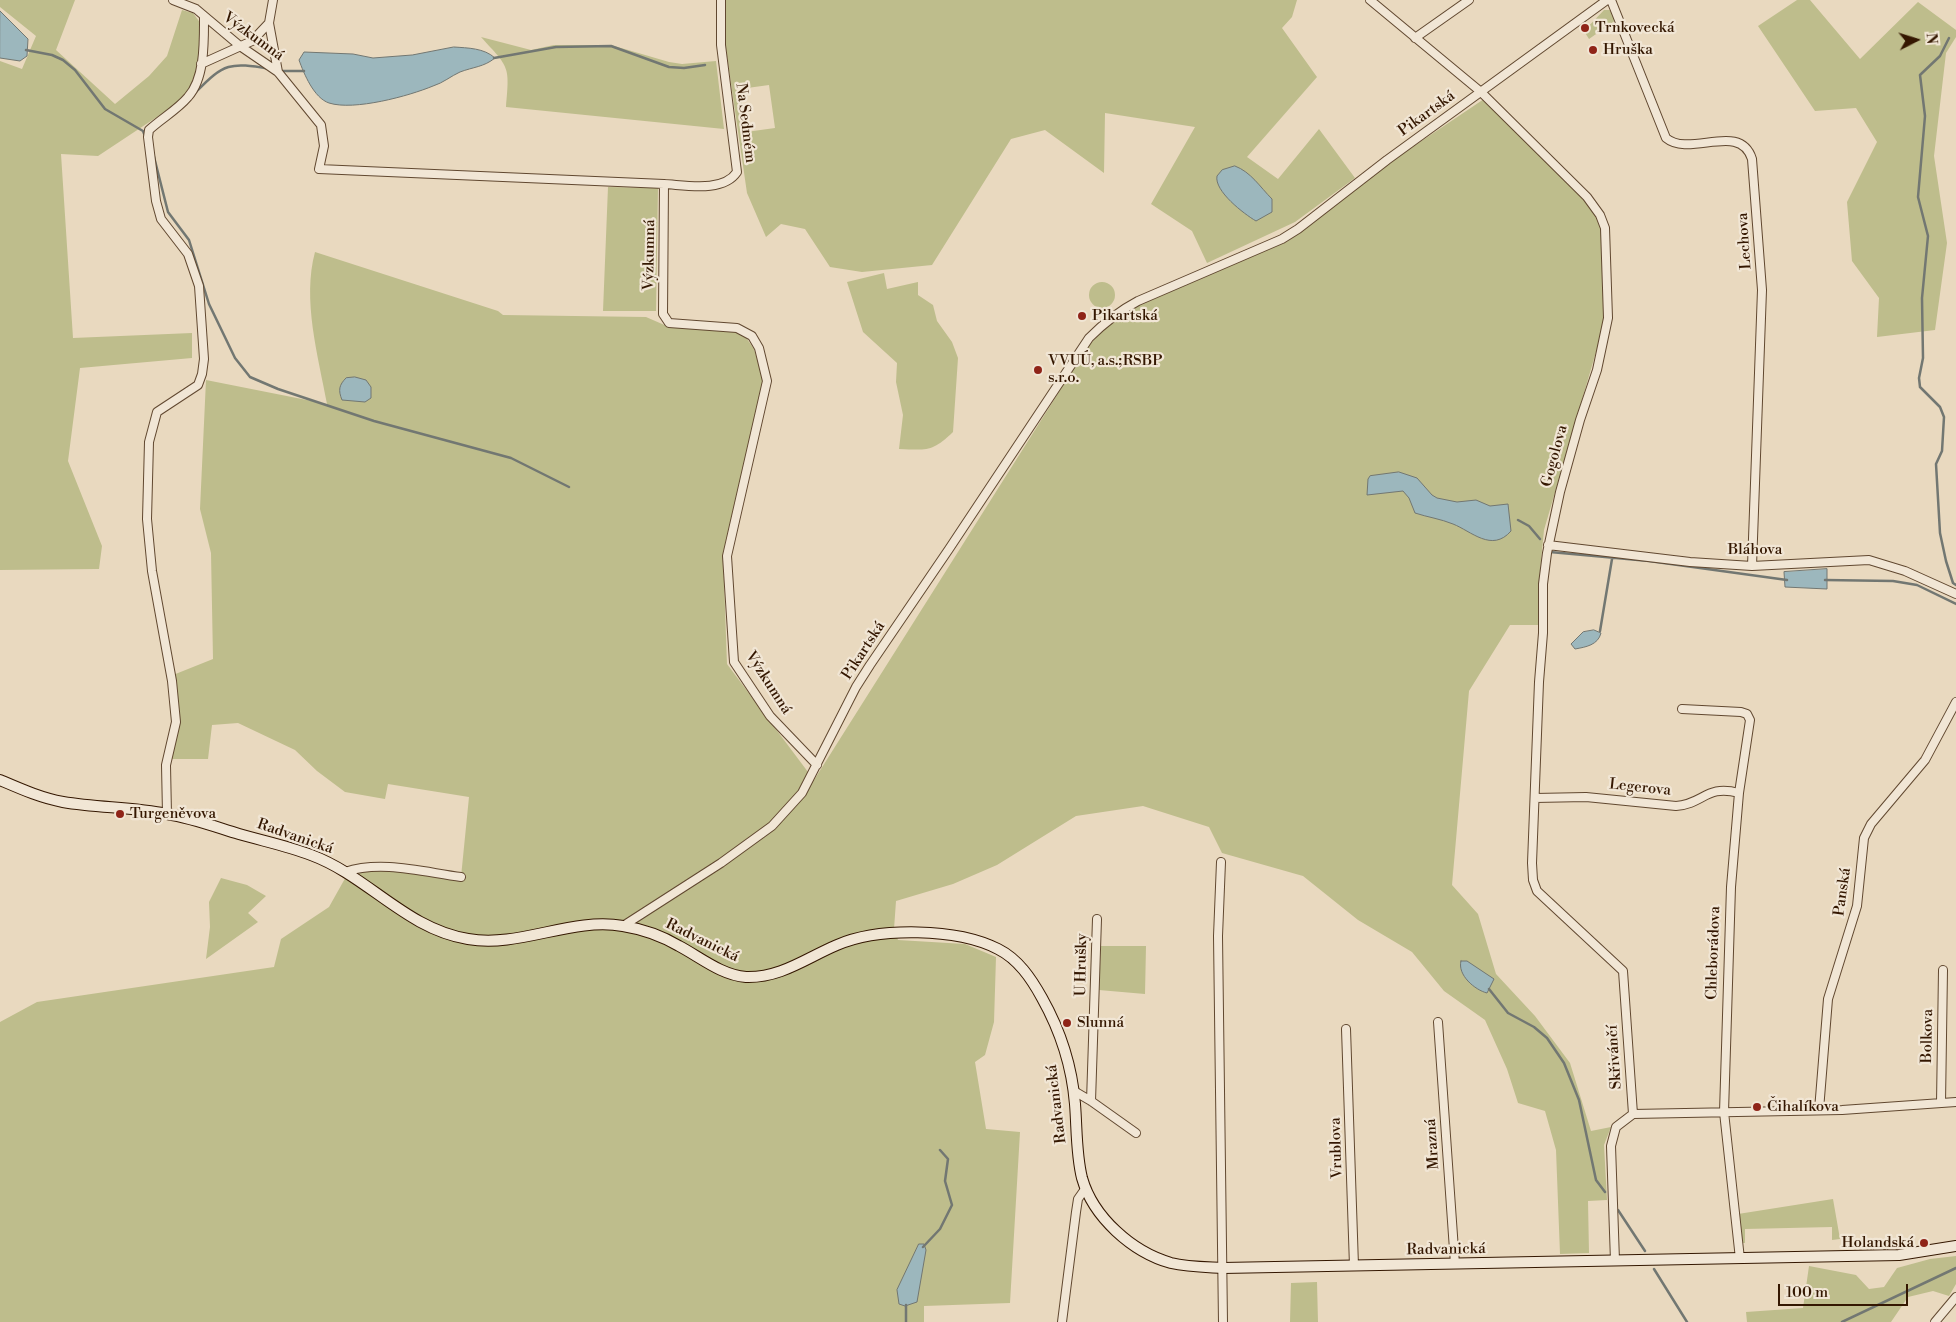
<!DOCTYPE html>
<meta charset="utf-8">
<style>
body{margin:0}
#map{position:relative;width:1956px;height:1322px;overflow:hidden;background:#e9d9bf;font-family:"Libre Bodoni",serif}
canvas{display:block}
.north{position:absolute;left:1891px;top:15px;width:50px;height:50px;-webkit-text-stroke:4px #f1e6d5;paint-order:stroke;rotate:85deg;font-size:14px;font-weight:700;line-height:20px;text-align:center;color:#341701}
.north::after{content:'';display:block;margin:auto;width:18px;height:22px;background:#341701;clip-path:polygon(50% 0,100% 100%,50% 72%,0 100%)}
.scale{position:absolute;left:1778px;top:1284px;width:130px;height:22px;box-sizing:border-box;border:2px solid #341701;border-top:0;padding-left:6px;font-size:15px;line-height:18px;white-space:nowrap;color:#341701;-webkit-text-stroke:4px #f1e6d5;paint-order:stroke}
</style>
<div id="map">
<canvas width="1956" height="1322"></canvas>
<div class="north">N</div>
<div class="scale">100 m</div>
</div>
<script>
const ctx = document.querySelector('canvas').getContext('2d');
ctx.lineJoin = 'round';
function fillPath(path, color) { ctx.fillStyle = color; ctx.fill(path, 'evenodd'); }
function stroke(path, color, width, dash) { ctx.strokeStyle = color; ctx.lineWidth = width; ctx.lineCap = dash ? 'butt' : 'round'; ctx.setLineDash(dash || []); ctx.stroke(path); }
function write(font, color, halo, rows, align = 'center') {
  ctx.font = font + ' "Libre Bodoni",serif'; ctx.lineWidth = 4.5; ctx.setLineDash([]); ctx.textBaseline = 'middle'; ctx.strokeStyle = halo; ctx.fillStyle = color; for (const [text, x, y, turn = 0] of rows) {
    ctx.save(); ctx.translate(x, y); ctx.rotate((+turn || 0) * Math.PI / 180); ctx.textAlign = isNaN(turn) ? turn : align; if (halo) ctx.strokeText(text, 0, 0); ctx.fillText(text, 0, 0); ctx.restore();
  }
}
fillPath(new Path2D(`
 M 0,0 L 75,0 L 56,50 L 115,104 L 149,76 L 167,56 L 182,10 L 193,13 L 201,24 L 199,64 L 188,92 L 175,105 L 98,156 L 61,154 L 73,338 L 192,333 L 192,358 L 80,368 L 68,461 L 102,546 L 99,569 L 0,570 L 0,61 L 22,69 L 36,36 L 0,7 Z
 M 725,0 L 1297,0 L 1292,17 L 1282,28 L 1317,77 L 1247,157 L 1278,179 L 1319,129 L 1355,178 L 1295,222 L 1207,263 L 1192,231 L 1151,204 L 1195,127 L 1105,113 L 1104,173 L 1045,130 L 1011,139 L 932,265 L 862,272 L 830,267 L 805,229 L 781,224 L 766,237 L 747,193 L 723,29 ZM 769,85 L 775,128 L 746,132 L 740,89 Z
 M 1797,0 L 1810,0 L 1860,59 L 1918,2 L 1956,30 L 1956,37 L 1946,53 L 1934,156 L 1947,243 L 1935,330 L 1877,337 L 1879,298 L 1852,261 L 1847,202 L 1877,142 L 1856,108 L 1815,111 L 1758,26 Z
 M 1604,10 L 1610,10 L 1616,20 L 1589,39 L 1584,31 Z
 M 481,37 L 531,50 L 554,45 L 611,45 L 669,62 L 682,64 L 716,61 L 724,129 L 506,107 C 510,65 509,68 481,37 Z
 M 1484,99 L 1586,200 L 1597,215 L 1602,234 L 1605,321 L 1544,530 L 1539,581 L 1540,625 L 1510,625 L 1469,691 L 1452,885 L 1478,914 L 1496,974 L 1535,1016 L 1570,1063 L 1591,1131 L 1611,1127 L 1604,1145 L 1607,1200 L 1588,1201 L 1589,1253 L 1560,1254 L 1556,1150 L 1545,1111 L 1518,1103 L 1507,1069 L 1485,1020 L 1444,991 L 1412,952 L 1358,920 L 1303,876 L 1222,853 L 1209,827 L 1143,806 L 1076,816 L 997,865 L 953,884 L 896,901 L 894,929 L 898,940 L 965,944 L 996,957 L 994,1022 L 985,1055 L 975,1062 L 986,1129 L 1020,1132 L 1010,1303 L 924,1306 L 924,1322 L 0,1322 L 0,1022 L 37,1002 L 274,967 L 281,939 L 329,907 L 352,866 L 461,877 L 469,797 L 388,784 L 385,799 L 345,792 L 317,771 L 295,750 L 238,723 L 212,725 L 208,759 L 172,759 L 179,722 L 173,675 L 213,659 L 211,553 L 200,509 L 206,380 L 327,404 C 318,355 302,300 315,252 L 498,311 L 503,315 L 646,317 L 669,327 L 733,331 L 745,336 L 754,349 L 763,380 L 723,553 L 727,664 L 814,780 L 1088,346 L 1111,322 L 1130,309 L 1288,241 L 1377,171 Z
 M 608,187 L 658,188 L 656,311 L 603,311 Z
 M 884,273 L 887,289 L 918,282 L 918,295 L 933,305 L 937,321 L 952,342 L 958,358 L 953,432 C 932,452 928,450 899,449 L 903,415 L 896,382 L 897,363 L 863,332 L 847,282 Z
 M1089 295a13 13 0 1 1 26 0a13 13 0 1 1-26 0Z
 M 221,878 L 247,885 L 266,896 L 248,913 L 258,922 L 206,959 L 210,927 L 209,902 Z
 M 1101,946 L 1146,946 L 1145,994 L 1099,990 Z
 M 1833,1199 L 1840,1239 L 1832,1240 L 1832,1227 L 1745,1229 L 1745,1243 L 1740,1243 L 1738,1214 Z
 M 1956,1256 L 1956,1284 L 1949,1296 L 1933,1291 L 1908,1297 L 1891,1322 L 1747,1322 L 1746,1312 L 1803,1308 L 1809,1266 L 1856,1275 L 1869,1289 L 1884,1287 L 1897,1268 L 1930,1259 Z
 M 1317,1282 L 1318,1322 L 1290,1322 L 1291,1283 Z`), '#bebd8c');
const water = new Path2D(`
 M 0,11 L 28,39 L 27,56 L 20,61 L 0,58 Z
 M 454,47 C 468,48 484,48 495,58 C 484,67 473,67 460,72 C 451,76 443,83 433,86 C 409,96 354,111 329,103 C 314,98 304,74 299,60 L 304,52 L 353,54 L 373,58 L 412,55 Z
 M 1235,166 C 1251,172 1260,187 1272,199 L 1272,212 L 1256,221 C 1244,214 1214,191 1217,176 L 1222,170 Z
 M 355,377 L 366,380 L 371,387 L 371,398 L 365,402 L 342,400 C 338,390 339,385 346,378 Z
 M 1399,472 L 1417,478 L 1432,495 L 1437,498 L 1457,502 L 1476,500 L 1490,506 L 1508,504 L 1511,531 C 1492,553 1471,531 1453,524 C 1441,519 1427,517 1415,513 L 1409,498 L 1403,491 L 1367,495 L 1368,479 L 1370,476 Z
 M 1827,569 L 1827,589 L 1785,587 L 1784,572 Z
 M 1594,630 L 1601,633 C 1598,645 1586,647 1575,649 L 1571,644 L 1583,632 Z
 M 1461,961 L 1467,961 L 1494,979 L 1487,993 C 1475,990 1457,975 1461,961 Z
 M 919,1244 L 924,1244 L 926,1250 L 917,1302 L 905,1306 L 899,1304 L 897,1290 Z`);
fillPath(water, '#9cb7bd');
stroke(water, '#727772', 1);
stroke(new Path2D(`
 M 1949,38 L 1940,56 L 1920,75 L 1925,116 L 1918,197 L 1928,236 L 1922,298 L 1923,358 L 1919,378 L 1920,387 L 1940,407 L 1944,417 L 1942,451 L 1936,464 L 1940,533 L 1946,561 L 1953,583 L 1956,585
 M 26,50 L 52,55 L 63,60 L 75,70 L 105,109 L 143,131 L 145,136
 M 494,58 L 556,47 L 611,46 L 669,67 L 684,68 L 705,65
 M 280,71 L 304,71
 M 196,92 C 224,63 230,62 270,69
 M 152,149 L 168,212 L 189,240 L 209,304 L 235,358 L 250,377 L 278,389 L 374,421 L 511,458 L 569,487
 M 1518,520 L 1529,526 L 1540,539
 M 1550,552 L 1649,561 L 1787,580
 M 1825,580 L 1893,581 L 1917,585 L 1956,604
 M 1600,631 L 1612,559
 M 1489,989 L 1508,1013 L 1534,1027 L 1547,1038 L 1564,1063 L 1579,1100 L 1596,1180 L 1605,1192
 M 1618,1210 L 1645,1251
 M 923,1247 L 940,1229 L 952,1205 L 945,1181 L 948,1159 L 940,1150
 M 1654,1269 L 1687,1322
 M 906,1305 L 906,1322
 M 1842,1322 L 1956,1268`), '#727772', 2.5);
const street = new Path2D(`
 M 173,0 L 196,9 L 240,46 L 278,72 L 321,125 L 324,146 L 319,169 L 664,184 L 663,314 L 669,323 L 737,328 L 752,336 L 759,348 L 767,381 L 727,556 L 734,662 L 770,716 L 817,765
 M 1370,0 L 1481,92 L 1587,197 L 1600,215 L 1605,228 L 1608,318 L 1597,370 L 1580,420 L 1560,492 L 1547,553 L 1543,584 L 1543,633 L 1539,682 L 1532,863 L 1533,880 L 1537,891 L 1623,971 L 1633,1114 L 1616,1127 L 1611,1146 L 1615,1261
 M 1611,0 L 1666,138 C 1690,158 1740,121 1752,159 L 1762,290 L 1752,566
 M 269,23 L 278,72
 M 1415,38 L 1469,0
 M 201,64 L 252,41 L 269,23 L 273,0
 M 664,184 C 685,185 723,193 737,172 L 721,45 L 721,0
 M 1548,545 L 1690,562 L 1752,566 L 1869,560 L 1905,571 L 1956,594
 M 1682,709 L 1741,712 L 1747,714 L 1750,720 L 1739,793 L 1731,887 L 1724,1112 L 1740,1259
 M 1535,798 L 1586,797 L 1676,806 C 1704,804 1706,784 1739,793
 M 167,814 L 166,765 L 176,722 L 172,681 L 152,571 L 147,519 L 149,442 L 157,412 L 198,385 L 202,374 L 204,359 L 199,286 L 188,254 L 161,219 L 156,201 L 148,137 L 149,130 C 162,118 177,110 188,97 C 205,78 204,42 204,17
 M 1221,862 L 1218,936 L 1223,1322
 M 345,872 C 381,860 423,872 461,877
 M 623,926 L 721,863 L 772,826 L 802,793 L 856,687 L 870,665 L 949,549 L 1089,338 C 1104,323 1119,311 1138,301 L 1282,239 L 1298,229 L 1387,160 L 1607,0
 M 1438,1022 L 1455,1264
 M 1346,1029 L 1354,1266
 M 1074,1091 L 1091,1101 L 1136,1133
 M 1091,1101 L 1097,919
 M 1941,1103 L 1943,970
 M 1819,1110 L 1828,999 L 1857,906 L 1864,838 L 1871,824 L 1925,760 L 1956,702
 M 1633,1114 L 1842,1110 L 1956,1102
 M 1062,1322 L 1076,1212 L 1078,1199 L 1085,1189
 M 1935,1322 L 1956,1297`);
const secondary = new Path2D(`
 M 0,780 C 21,789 41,798 63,802 C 98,808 133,807 167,814 C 192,818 216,827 239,834 C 263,841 288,846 311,855 C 368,876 406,929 468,939 C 520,948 571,917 623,926 C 642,929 662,936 679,946 C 700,957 721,975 746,977 C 781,978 806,958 837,945 C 879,927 957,928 998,949 C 1018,959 1031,978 1042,998 C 1060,1030 1072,1067 1075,1104 C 1077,1129 1076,1154 1082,1178 C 1093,1217 1132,1252 1171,1263 C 1188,1267 1205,1267 1223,1268 L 1899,1255 L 1956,1246`);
stroke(street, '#614830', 10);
stroke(secondary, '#341701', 12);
stroke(street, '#f1e6d5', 8);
stroke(secondary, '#f1e6d5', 10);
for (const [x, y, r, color] of [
 [1585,28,5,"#8f2418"],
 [1593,50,5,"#8f2418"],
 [1082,316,5,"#8f2418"],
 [1038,370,5,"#8f2418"],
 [120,814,5,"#8f2418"],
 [1067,1023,5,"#8f2418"],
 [1757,1107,5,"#8f2418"],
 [1924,1243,5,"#8f2418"]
]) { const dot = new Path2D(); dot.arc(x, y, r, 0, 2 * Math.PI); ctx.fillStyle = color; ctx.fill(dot); stroke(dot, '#f1e6d5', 2); }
write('15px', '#341701', '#f1e6d5', [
 ["Trnkovecká",1595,28],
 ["Hruška",1603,50],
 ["Pikartská",1092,316],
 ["VVUÚ, a.s.;RSBP",1048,361],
 ["s.r.o.",1048,378],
 ["Turgeněvova",130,814],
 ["Slunná",1077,1023],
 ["Čihalíkova",1767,1107],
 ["Holandská",1914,1243,"right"]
], 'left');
write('15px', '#341701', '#f1e6d5', [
 ["Výzkumná",253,37,36],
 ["Pikartská",1427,114,-36],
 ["Na Sedmém",745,123,83],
 ["Lechova",1745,241,-94],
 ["Výzkumná",650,255,-89],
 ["Gogolova",1555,456,-75],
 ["Bláhova",1755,550],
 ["Pikartská",864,651,-57],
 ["Výzkumná",768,683,57],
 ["Legerova",1640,788,6],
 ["Radvanická",295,837,19],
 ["Panská",1843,892,-82],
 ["Radvanická",702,941,26],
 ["Chleborádova",1714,953,-88],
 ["U Hrušky",1082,965,-89],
 ["Bolkova",1928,1036,-89],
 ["Skřivánčí",1615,1057,-94],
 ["Radvanická",1057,1104,-97],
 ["Mrazná",1433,1144,-94],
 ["Vrublova",1337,1148,-92],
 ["Radvanická",1446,1250,-1]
]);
</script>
